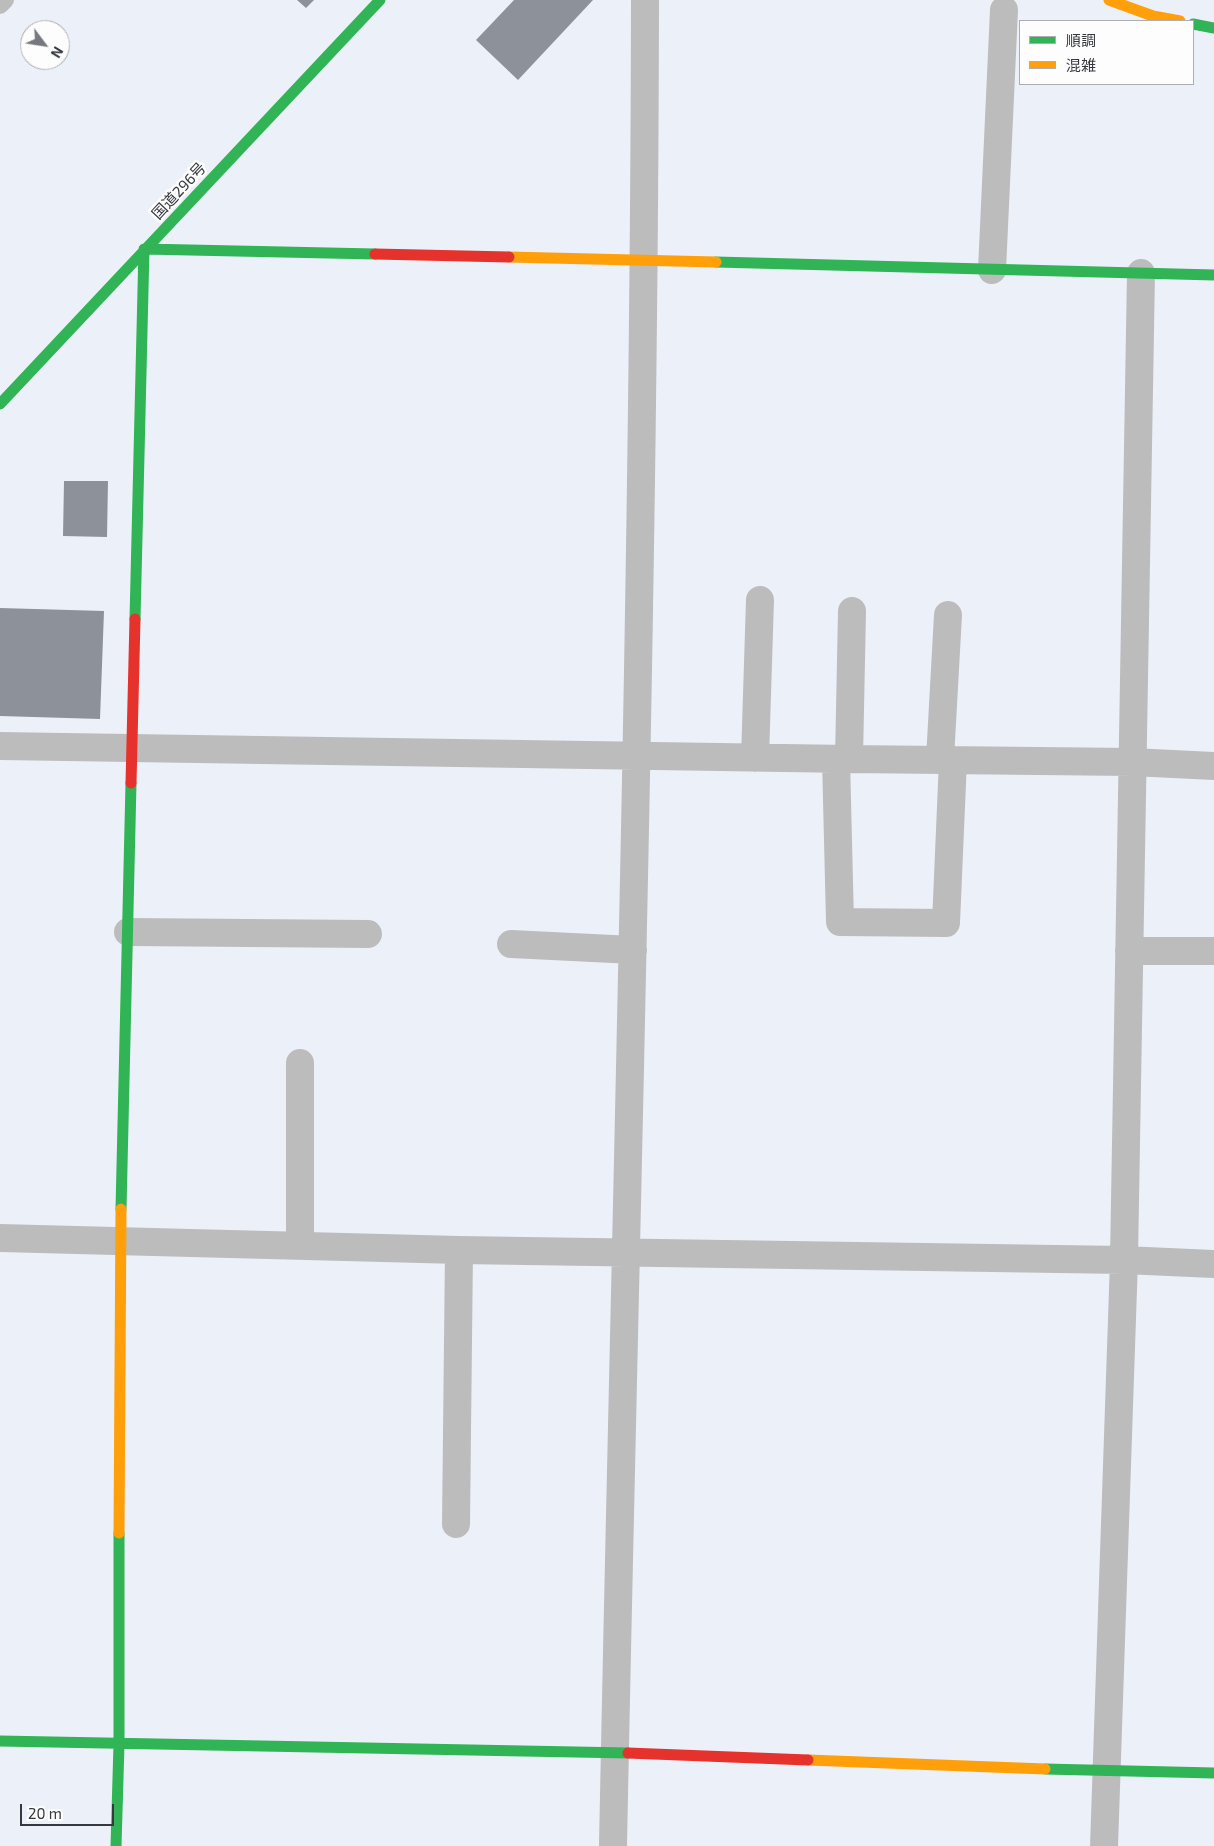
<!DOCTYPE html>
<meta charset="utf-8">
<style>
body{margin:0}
#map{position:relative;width:1214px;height:1846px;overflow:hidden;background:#ecf1f9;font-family:"Exo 2","Noto Sans JP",sans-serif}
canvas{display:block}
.legend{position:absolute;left:1019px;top:20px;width:175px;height:65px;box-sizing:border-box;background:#fdfdfd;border:1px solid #adaeb1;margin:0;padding:6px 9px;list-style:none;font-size:15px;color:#35383e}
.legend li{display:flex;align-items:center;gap:10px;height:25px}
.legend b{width:25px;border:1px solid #adaeb1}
.north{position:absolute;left:20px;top:20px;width:50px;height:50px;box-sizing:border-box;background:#fdfdfd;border:1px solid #adaeb1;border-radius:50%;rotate:121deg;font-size:14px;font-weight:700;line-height:20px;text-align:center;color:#35383e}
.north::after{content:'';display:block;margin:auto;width:18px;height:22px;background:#75797f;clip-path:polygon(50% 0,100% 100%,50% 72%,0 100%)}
.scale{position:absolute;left:20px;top:1804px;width:94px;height:22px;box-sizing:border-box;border:2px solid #35383e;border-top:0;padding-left:6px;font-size:15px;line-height:18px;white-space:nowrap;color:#35383e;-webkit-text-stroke:4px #fdfdfd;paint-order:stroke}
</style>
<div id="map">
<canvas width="1214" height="1846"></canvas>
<ul class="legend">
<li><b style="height:6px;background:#30b455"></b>順調</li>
<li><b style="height:6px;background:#ff9f0a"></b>混雑</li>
</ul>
<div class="north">N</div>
<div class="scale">20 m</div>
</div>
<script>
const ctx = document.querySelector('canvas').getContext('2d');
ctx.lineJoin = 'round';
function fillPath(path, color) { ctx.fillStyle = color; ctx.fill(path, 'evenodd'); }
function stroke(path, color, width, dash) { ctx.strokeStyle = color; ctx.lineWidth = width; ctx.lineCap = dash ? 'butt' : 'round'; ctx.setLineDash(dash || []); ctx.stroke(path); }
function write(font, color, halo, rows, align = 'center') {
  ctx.font = font + ' "Exo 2","Noto Sans JP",sans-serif'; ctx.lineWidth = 5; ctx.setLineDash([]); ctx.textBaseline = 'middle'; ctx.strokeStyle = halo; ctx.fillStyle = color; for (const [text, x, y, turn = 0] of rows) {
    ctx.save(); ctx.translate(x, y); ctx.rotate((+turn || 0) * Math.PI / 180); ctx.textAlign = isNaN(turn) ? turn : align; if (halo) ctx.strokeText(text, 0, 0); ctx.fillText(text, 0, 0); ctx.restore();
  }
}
fillPath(new Path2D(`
 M 297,0 L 314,0 L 306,8 Z
 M 514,0 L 593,0 L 518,80 L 476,40 Z
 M 64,481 L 108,481 L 107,537 L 63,536 Z
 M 0,608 L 104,611 L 100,719 L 0,716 Z`), '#8c919a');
stroke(new Path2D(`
 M 0,5 L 5,0`), '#bdbcbd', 18);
stroke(new Path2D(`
 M 992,270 L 1004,10
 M 0,746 L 849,759 L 1132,762 L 1214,766
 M 755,758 L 760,600
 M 836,759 L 840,922 L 946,923 L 953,760
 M 849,759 L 852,611
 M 940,759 L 948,615
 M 128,932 L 368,934
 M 511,944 L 633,950
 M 1129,951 L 1214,951
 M 0,1238 L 459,1250 L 1124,1260 L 1214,1264
 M 300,1245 L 300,1063
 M 456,1524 L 459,1250
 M 613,1846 C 625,1231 644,616 645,0
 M 1104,1846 L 1124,1260 L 1141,273`), '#bdbcbd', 28);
stroke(new Path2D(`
 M 1193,24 L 1214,28
 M 716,262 L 1214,275
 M 0,404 L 380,0
 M 135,619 L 144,249 L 375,254
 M 121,1209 L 131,783
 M 0,1741 L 628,1753
 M 1045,1769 L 1214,1773
 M 116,1846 L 119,1744 L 119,1533`), '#30b455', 11);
stroke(new Path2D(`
 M 1109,0 L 1153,16 L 1180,21
 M 509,257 L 716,262
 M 119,1533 L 121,1209
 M 808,1760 L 1045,1769`), '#ff9f0a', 11);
stroke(new Path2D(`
 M 375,254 L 509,257
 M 131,783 L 135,619
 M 628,1753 L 808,1760`), '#e5322d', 11);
write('15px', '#35383e', '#fdfdfd', [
 ["国道296号",179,191,-47]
]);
</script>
